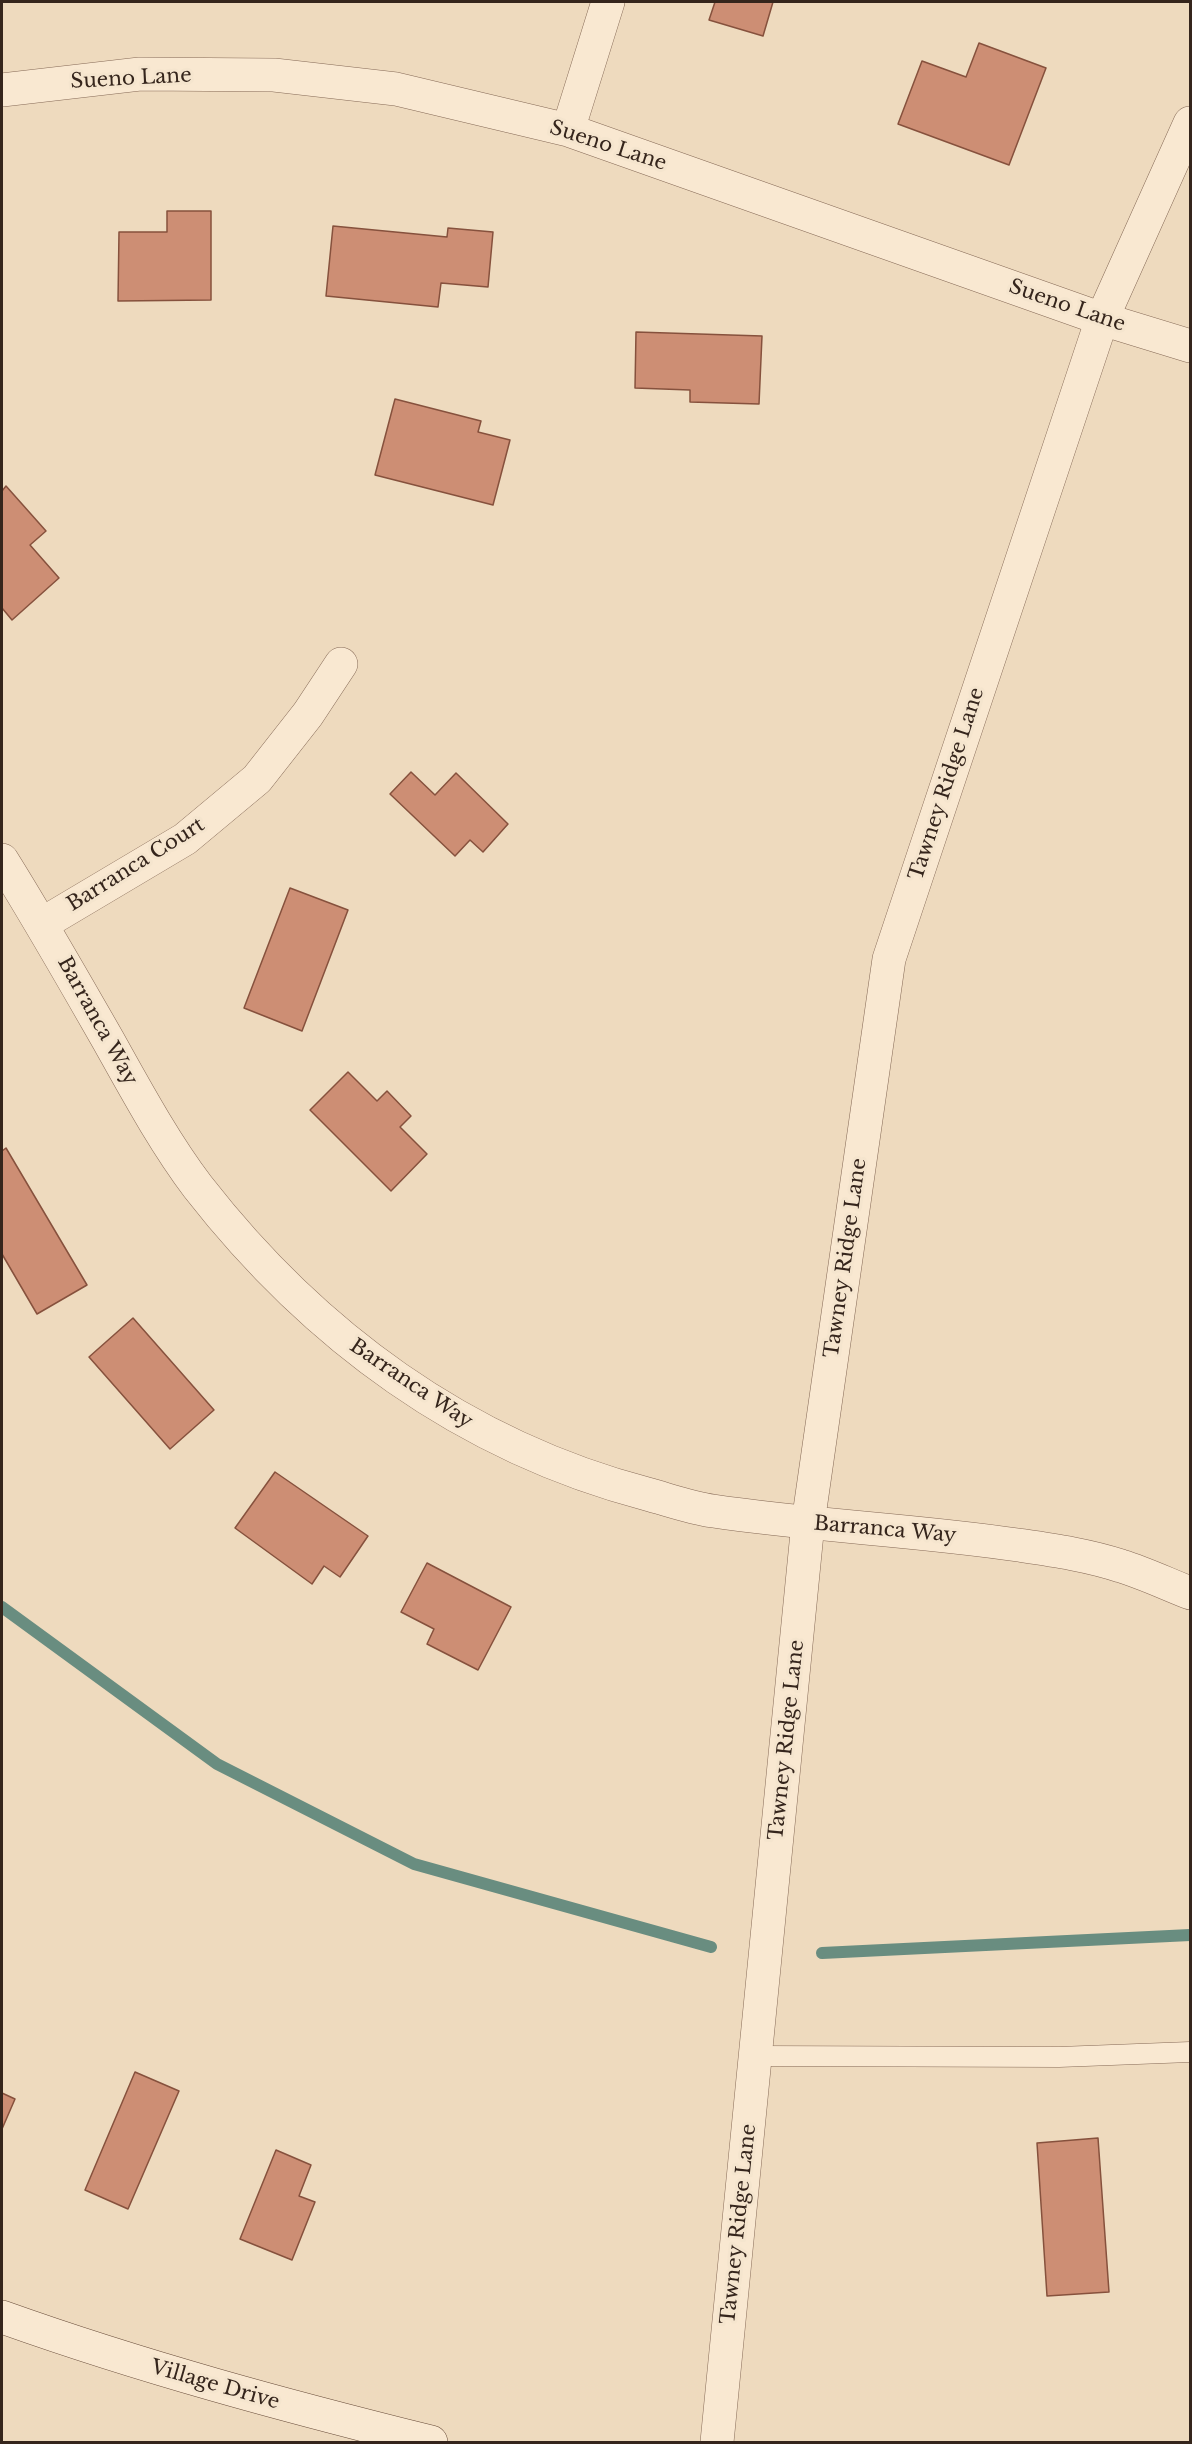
<!DOCTYPE html>
<style>
body{margin:0}
#map{position:relative;width:1192px;height:2444px;overflow:hidden;background:#eedabe;font-family:"Libre Baskerville",serif}
canvas{display:block}
.frame{position:absolute;inset:0;border:3px solid #35251c;pointer-events:none}
</style>
<div id="map">
<canvas width="1192" height="2444"></canvas>
<div class="frame"></div>
</div>
<script>
const ctx = document.querySelector('canvas').getContext('2d');
ctx.lineJoin = 'round';
function stroke(path, color, width, dash) { ctx.strokeStyle = color; ctx.lineWidth = width; ctx.lineCap = dash ? 'butt' : 'round'; ctx.setLineDash(dash || []); ctx.stroke(path); }
function fillPath(path, color) { ctx.fillStyle = color; ctx.fill(path, 'evenodd'); }
function write(font, color, halo, rows, align = 'center') {
  ctx.font = font + ' "Libre Baskerville",serif'; ctx.lineWidth = 6; ctx.setLineDash([]); ctx.textBaseline = 'middle'; ctx.strokeStyle = halo; ctx.fillStyle = color; for (const [text, x, y, turn = 0] of rows) {
    ctx.save(); ctx.translate(x, y); ctx.rotate((+turn || 0) * Math.PI / 180); ctx.textAlign = isNaN(turn) ? turn : align; if (halo) ctx.strokeText(text, 0, 0); ctx.fillText(text, 0, 0); ctx.restore();
  }
}
stroke(new Path2D(`
 M 2,1607 L 217,1764 L 414,1864 L 711,1947
 M 822,1953 L 1190,1935`), '#698d80', 12);
const building = new Path2D(`
 M 715,2 L 773,2 L 763,36 L 709,20 Z
 M 979,43 L 1046,68 L 1009,165 L 898,124 L 922,61 L 966,77 Z
 M 167,211 L 211,211 L 211,300 L 118,301 L 119,232 L 167,232 Z
 M 333,226 L 447,237 L 448,228 L 493,232 L 488,287 L 441,283 L 438,307 L 326,296 Z
 M 636,332 L 762,336 L 759,404 L 690,402 L 690,390 L 635,388 Z
 M 395,399 L 481,421 L 478,432 L 510,440 L 493,505 L 375,475 Z
 M 6,486 L 46,531 L 30,545 L 59,578 L 12,620 L 2,608 L 2,491 Z
 M 411,772 L 435,795 L 456,773 L 508,824 L 483,852 L 470,840 L 455,856 L 390,794 Z
 M 290,888 L 348,910 L 302,1031 L 244,1008 Z
 M 348,1072 L 377,1101 L 387,1091 L 411,1116 L 400,1127 L 427,1154 L 391,1191 L 310,1110 Z
 M 6,1148 L 87,1285 L 37,1314 L 2,1254 L 2,1151 Z
 M 133,1318 L 214,1410 L 170,1449 L 89,1357 Z
 M 275,1472 L 368,1536 L 340,1577 L 324,1566 L 312,1584 L 235,1528 Z
 M 427,1563 L 511,1607 L 478,1670 L 427,1644 L 434,1629 L 401,1612 Z
 M 135,2072 L 179,2091 L 128,2209 L 85,2190 Z
 M 2,2093 L 15,2099 L 2,2129 Z
 M 1098,2138 L 1109,2292 L 1047,2296 L 1037,2143 Z
 M 276,2150 L 311,2165 L 299,2196 L 315,2202 L 292,2260 L 240,2239 Z`);
fillPath(building, '#cd8e74');
stroke(building, '#86513d', 1.5);
const service = new Path2D(`
 M 756,2056 L 1059,2057 L 1190,2052`);
const minor = new Path2D(`
 M 2,90 L 140,74 L 274,75 L 396,89 L 568,130 L 1102,319 L 1190,346
 M 568,130 L 608,2
 M 2,860 C 39,919 73,979 108,1040 C 136,1090 164,1142 198,1187 C 314,1336 464,1446 647,1494 C 669,1500 691,1508 713,1511 C 814,1526 916,1530 1018,1545 C 1052,1550 1088,1555 1121,1566 C 1144,1573 1167,1584 1190,1593
 M 42,924 L 185,839 L 257,779 L 308,714 L 341,664`);
const tertiary = new Path2D(`
 M 717,2442 L 808,1523 L 889,959 L 1102,319 L 1190,123`);
const secondary = new Path2D(`
 M 2,2317 C 142,2367 286,2406 431,2442`);
stroke(service, '#866a57', 21);
stroke(minor, '#866a57', 34);
stroke(tertiary, '#866a57', 34);
stroke(secondary, '#684c3a', 34);
stroke(service, '#f9e8d1', 20);
stroke(minor, '#f9e8d1', 33);
stroke(tertiary, '#f9e8d1', 33);
stroke(secondary, '#f9e8d1', 33);
write('20px', '#35251c', '#f5e5ce', [
 ["Sueno Lane",131,79,-3],
 ["Sueno Lane",608,146,18],
 ["Sueno Lane",1067,306,19],
 ["Tawney Ridge Lane",947,784,-72],
 ["Barranca Court",136,865,-32],
 ["Barranca Way",97,1021,61],
 ["Tawney Ridge Lane",846,1258,-82],
 ["Barranca Way",411,1384,34],
 ["Barranca Way",885,1530,5],
 ["Tawney Ridge Lane",787,1740,-84],
 ["Tawney Ridge Lane",739,2224,-84],
 ["Village Drive",215,2385,16]
]);
</script>
